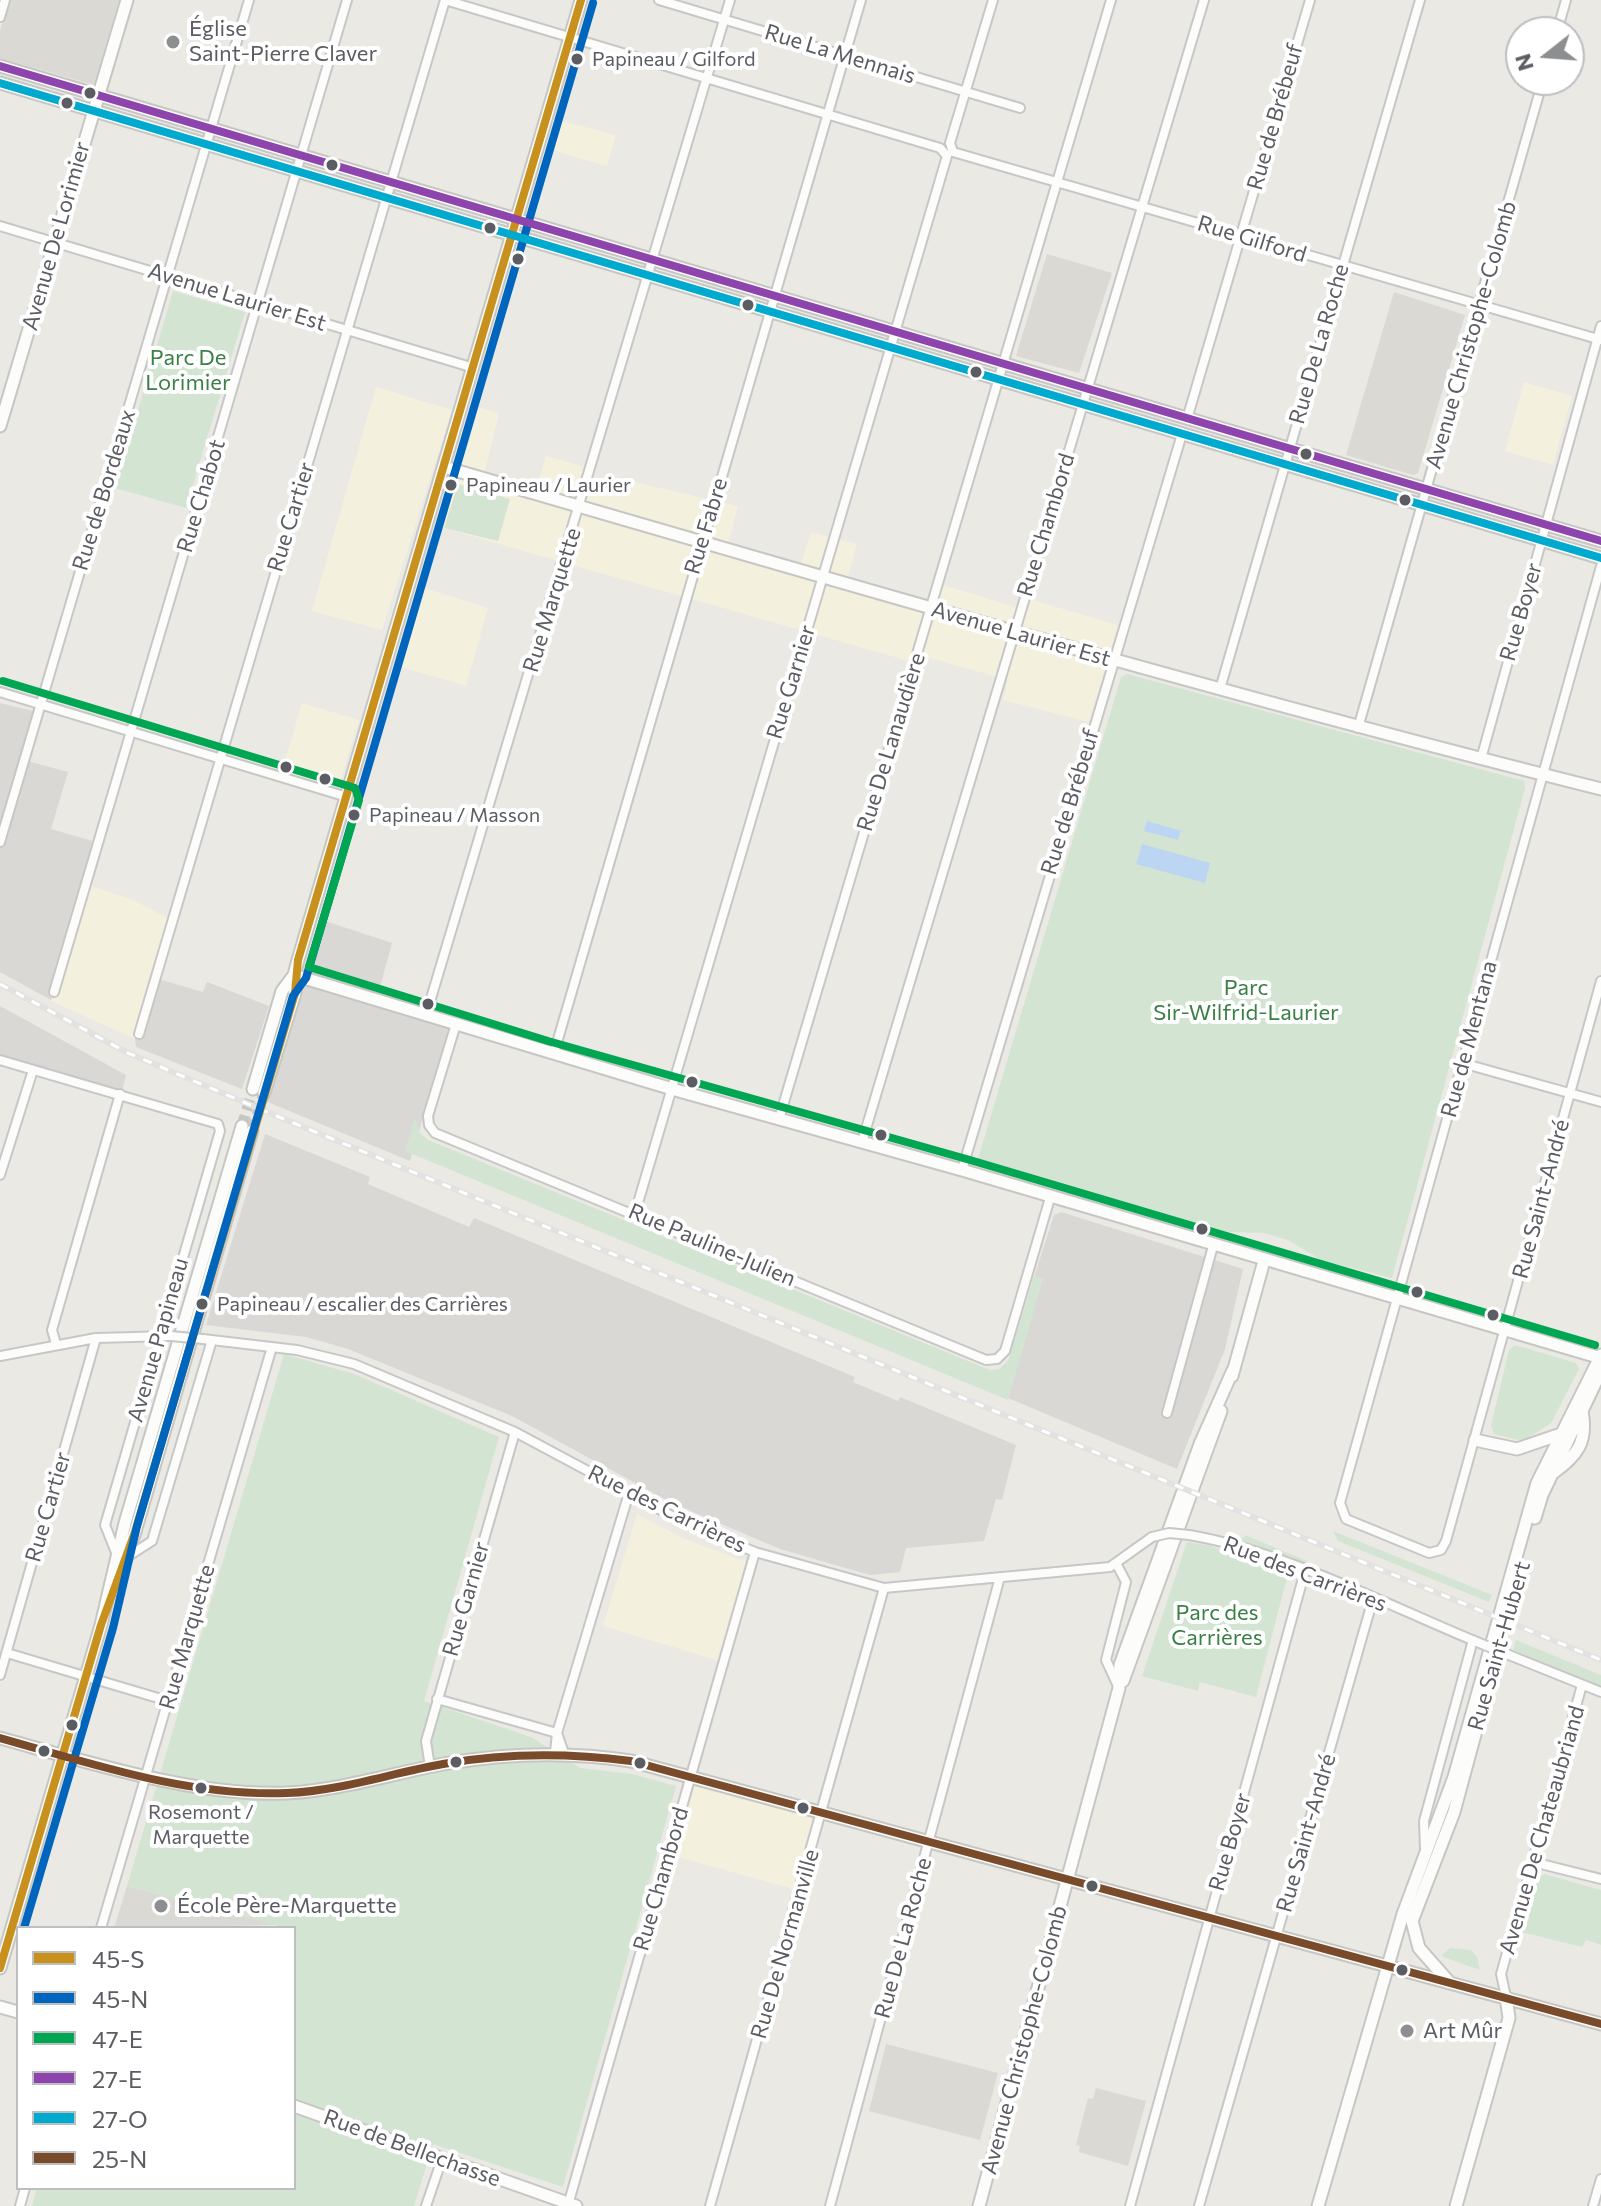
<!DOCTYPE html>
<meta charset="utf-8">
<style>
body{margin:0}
#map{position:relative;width:1601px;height:2206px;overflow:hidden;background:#eae9e4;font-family:Commissioner,sans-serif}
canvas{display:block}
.legend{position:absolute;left:16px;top:1926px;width:280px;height:264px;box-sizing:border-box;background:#fff;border:2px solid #bdbec0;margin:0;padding:10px 14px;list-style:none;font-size:24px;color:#5b5d62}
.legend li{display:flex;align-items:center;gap:16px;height:40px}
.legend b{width:40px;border:2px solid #bdbec0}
.north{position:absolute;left:1505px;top:16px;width:80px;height:80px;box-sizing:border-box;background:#fff;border:2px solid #bdbec0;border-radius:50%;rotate:253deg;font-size:22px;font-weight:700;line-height:32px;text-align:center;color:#5b5d62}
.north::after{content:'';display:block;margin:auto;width:28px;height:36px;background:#8d8e90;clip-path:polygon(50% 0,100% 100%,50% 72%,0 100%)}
</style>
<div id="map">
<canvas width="1601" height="2206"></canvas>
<ul class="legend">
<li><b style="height:10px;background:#c8901d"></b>45-S</li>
<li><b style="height:10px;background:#0065bd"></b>45-N</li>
<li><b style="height:10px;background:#00a651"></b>47-E</li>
<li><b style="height:10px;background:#8e44ad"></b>27-E</li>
<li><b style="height:10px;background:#00a9ce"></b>27-O</li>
<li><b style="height:10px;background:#7a4b2a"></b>25-N</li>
</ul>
<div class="north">N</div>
</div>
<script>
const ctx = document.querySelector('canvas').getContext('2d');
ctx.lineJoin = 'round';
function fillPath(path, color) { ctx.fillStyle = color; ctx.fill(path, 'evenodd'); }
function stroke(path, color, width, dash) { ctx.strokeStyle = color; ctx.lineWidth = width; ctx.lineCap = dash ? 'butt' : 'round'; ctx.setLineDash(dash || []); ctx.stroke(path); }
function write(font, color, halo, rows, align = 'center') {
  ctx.font = font + ' Commissioner,sans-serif'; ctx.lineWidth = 8; ctx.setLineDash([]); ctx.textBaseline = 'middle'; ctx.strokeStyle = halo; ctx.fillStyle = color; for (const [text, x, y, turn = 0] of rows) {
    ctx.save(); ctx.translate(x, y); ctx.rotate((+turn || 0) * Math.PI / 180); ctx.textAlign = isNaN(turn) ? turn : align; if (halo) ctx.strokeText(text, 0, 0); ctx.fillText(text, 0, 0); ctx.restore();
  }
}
fillPath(new Path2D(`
 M 558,120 L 616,135 L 607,166 L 549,149 Z
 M 1524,382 L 1572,396 L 1553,465 L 1505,451 Z
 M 376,387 L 452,410 L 382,630 L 312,611 Z
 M 473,406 L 499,413 L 485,471 L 537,486 L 546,456 L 589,468 L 585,483 L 628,495 L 634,482 L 738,506 L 727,548 L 799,570 L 811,532 L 857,544 L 846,583 L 937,605 L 943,585 L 1025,610 L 1029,599 L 1118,625 L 1089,722 L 1003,700 L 1008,680 L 923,656 L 909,661 L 436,526 Z
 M 418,586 L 488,608 L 466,686 L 395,665 Z
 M 302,703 L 359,720 L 339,785 L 283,768 Z
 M 84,884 L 129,898 L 172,920 L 135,1039 L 51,1001 Z
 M 637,1514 L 685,1539 L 749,1563 L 720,1661 L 603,1626 Z
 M 693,1777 L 822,1810 L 800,1891 L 671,1855 Z`), '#f3f0de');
fillPath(new Path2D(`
 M 0,703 L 37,712 L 24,760 L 68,772 L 51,829 L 96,842 L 51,1000 L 0,972 Z
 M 319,919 L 392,943 L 377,998 L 452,1022 L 410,1161 L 263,1100 Z
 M 155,978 L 203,992 L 207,982 L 269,1006 L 242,1089 L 136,1047 L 135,1039 Z
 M 0,1006 L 126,1075 L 122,1092 L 0,1054 Z
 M 265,1134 L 370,1177 L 368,1184 L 469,1227 L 474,1218 L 855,1377 L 853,1382 L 898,1401 L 900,1397 L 1016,1445 L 1002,1500 L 996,1499 L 984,1541 L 906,1548 L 900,1572 L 870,1575 L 780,1549 L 672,1503 L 512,1416 L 348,1349 L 306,1337 L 206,1325 Z
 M 1061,1212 L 1243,1269 L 1225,1349 L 1177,1469 L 1008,1398 L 1034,1277 L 1054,1215 Z`), '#d9d8d4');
fillPath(new Path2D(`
 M 10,0 L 119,0 L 94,85 L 0,58 L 0,31 Z
 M 1047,254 L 1112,273 L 1079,373 L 1016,356 Z
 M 1394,292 L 1465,315 L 1418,473 L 1413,475 L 1346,455 Z
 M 127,1886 L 278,1925 L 114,1928 Z
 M 886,2044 L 998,2073 L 980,2140 L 869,2111 Z
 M 1096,2088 L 1146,2101 L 1128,2166 L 1079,2152 L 1080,2146 L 1076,2145 L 1088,2098 L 1093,2099 Z`), '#dad9d3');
fillPath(new Path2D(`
 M 173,291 L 245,312 L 186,508 L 115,488 Z
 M 458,484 L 510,499 L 498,541 L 444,528 Z
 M 1127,674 L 1524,781 L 1525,788 L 1392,1278 L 1321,1260 L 1288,1240 L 1264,1233 L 1226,1232 L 978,1159 L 1121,677 Z
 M 415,1117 L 419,1132 L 428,1140 L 990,1370 L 999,1369 L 1008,1361 L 1034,1276 L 1043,1279 L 1008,1400 L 405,1151 Z
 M 1515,1345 L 1576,1363 L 1579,1369 L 1551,1423 L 1523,1441 L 1494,1434 L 1491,1426 L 1509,1350 Z
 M 284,1354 L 354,1374 L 499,1437 L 424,1701 L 531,1737 L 580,1768 L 632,1774 L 676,1786 L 563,2187 L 433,2144 L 414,2206 L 32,2206 L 37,2188 L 294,2188 L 294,1928 L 277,1928 L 277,1925 L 127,1886 Z
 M 1333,1531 L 1492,1595 L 1489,1602 L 1338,1541 Z
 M 1231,1535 L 1244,1538 L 1245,1535 L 1307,1561 L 1305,1567 L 1230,1539 Z
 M 1187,1542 L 1211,1546 L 1288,1574 L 1256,1697 L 1200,1682 L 1198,1691 L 1142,1676 Z
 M 1516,1640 L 1601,1675 L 1601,1686 L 1513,1650 Z
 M 1544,1874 L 1601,1890 L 1601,1945 L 1586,1940 L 1582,1947 L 1522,1932 L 1538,1878 Z
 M 1450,1948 L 1471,1950 L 1477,1957 L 1480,1970 L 1441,1956 Z`), '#d3e5d2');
fillPath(new Path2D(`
 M 1147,821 L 1181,831 L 1178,840 L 1144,831 Z
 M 1142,844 L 1210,863 L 1205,883 L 1136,864 Z`), '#bbd5f2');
stroke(new Path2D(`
 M 242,1126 L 253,1089
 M 252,1131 L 264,1093`), '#c6c6c4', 11, [11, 5.5]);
const street = new Path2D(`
 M 445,0 L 940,148 L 947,156 L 635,1213
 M 659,0 L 1020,108
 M 993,0 L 950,143 L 953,152 L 1601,340
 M 0,17 L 5,0
 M 1557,32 L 1566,0
 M 0,226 L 474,368
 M 1187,419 L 1310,0
 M 1601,566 L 1340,1503 L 1346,1519 L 1429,1553 L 1441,1550 L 1446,1541 L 1601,981
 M 1220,689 L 1420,0
 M 0,692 L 347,797
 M 1358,728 L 1543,80
 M 1481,759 L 1601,326
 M 0,842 L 249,0
 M 54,992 L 347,0
 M 426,1015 L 730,0
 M 456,1024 L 428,1116 L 429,1125 L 435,1133 L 986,1360 L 997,1359 L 1005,1351 L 1050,1198
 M 139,1034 L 445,0
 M 554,1053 L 861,0
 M 0,1060 L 218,1124 L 220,1131 L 105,1525 L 117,1555
 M 1462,1063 L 1601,1102
 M 779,1119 L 1111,0
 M 862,1142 L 1204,0
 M 962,1170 L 1182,434
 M 0,1175 L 33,1070
 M 203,1339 L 297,1350 L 354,1364 L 515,1432 L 687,1524 L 755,1552 L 884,1588 L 1110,1567 L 1152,1537
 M 56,1344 L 52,1330 L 120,1094
 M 0,1356 L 96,1338 L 171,1336
 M 1167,1413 L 1213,1246
 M 1189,1535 C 1280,1550 1390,1606 1477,1642
 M 127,1557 L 152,1541 L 212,1340
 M 1116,1563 L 1126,1582 L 1106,1660 L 1118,1686
 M 7,1653 L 168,1701
 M 1509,1655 L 1601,1692
 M 0,1675 L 96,1338
 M 437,1699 L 557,1733 L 564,1753
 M 555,1752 L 557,1733 L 629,1493
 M 430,1767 L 426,1741 L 515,1432
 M 1425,1849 L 1424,1821 L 1473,1640
 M 1533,1862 L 1601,1879
 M 101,1928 L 272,1347
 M 1506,1997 L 1501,1974 L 1582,1685
 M 568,2205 L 755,1552
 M 20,2206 L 25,2188
 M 426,2206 L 442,2159
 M 710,2206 L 884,1588
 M 830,2206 L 1000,1577
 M 1130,2206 L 1305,1571
 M 1199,2206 L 1373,1599
 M 1593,2206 L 1601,2179`);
const secondary = new Path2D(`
 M 0,66 L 1601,541
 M 0,83 L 1601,558
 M 0,426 L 127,0
 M 444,467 C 829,579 1213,692 1601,789
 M 294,975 L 679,1091 L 962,1170 L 1601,1358
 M 253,1089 L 282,991 L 294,975
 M 264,1093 L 295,993 L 294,975 L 298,960 L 581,0
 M 1232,1376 L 1264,1261
 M 1475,1440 L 1517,1449 L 1558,1435
 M 1553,1473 C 1577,1456 1588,1442 1582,1411
 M 1535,1518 L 1542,1495 L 1601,1371
 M 114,1590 L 135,1532 L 252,1131
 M 1123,1681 L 1221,1411
 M 0,1738 C 87,1762 197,1797 287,1793 C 341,1790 390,1774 443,1764 C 506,1753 567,1751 631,1761 L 1601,2024
 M 0,1968 L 101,1625 L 125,1523 L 242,1126
 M 1449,1982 L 1419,1948 L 1412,1921 L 1454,1812 L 1500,1642
 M 0,2007 L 18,2012
 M 294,2106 L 576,2206
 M 979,2206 L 1119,1688 L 1120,1665 L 1200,1444 L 1233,1370
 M 1318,2206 L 1403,1914 L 1454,1777 L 1537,1483 L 1601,1355
 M 1456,2206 L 1509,2018 L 1506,1997`);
stroke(street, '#c7c7c7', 12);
stroke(secondary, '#c6c6c4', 15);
stroke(street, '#fcfcfb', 8);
stroke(secondary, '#fcfcfb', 11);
const rail = new Path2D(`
 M 0,984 L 128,1053 L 279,1117 L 1601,1660`);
stroke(rail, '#e2e2e1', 6);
stroke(rail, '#fff', 3, [9]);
const streetBridge = new Path2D(`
 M 171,1336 L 203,1339
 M 1152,1537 L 1169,1533 L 1189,1535
 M 1477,1642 L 1509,1655`);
stroke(streetBridge, '#c7c7c7', 12, []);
stroke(streetBridge, '#fcfcfb', 8);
stroke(new Path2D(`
 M 0,1968 L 101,1625 L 135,1532 L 295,993 L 298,960 L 581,0`), '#c8901d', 8);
stroke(new Path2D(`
 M 24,1928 L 113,1628 L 137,1526 L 293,996 L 306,978 L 593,3`), '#0065bd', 8);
stroke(new Path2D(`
 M 3,681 L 355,788 L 359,800 L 309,967 L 548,1041 L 970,1160 L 1595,1345`), '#00a651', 8);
stroke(new Path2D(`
 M 0,66 L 1601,541`), '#8e44ad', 8);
stroke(new Path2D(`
 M 0,83 L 1601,558`), '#00a9ce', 8);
stroke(new Path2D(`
 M 0,1738 C 93,1764 189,1797 287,1793 C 340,1791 391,1773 443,1764 C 505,1753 568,1753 631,1761 L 1601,2024`), '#7a4b2a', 8);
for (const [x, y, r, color] of [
 [173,42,8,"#8d8e90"],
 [577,59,7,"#5b5d62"],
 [90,93,7,"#5b5d62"],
 [67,103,7,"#5b5d62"],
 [332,165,7,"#5b5d62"],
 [490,228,7,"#5b5d62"],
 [518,259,7,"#5b5d62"],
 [748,305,7,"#5b5d62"],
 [976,372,7,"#5b5d62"],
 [1306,454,7,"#5b5d62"],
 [451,485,7,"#5b5d62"],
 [1405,500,7,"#5b5d62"],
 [286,767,7,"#5b5d62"],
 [325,779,7,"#5b5d62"],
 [354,815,7,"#5b5d62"],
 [428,1004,7,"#5b5d62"],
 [692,1082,7,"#5b5d62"],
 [881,1135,7,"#5b5d62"],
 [1202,1229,7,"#5b5d62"],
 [1417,1292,7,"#5b5d62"],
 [202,1304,7,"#5b5d62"],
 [1493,1315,7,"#5b5d62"],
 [72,1725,7,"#5b5d62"],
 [44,1751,7,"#5b5d62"],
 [456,1762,7,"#5b5d62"],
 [640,1763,7,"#5b5d62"],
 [201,1788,7,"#5b5d62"],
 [803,1808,7,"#5b5d62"],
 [1092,1886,7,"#5b5d62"],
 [161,1906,8,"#8d8e90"],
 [1402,1970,7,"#5b5d62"],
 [1407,2031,8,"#8d8e90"]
]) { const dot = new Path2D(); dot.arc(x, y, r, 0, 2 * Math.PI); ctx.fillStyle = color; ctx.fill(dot); stroke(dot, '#fff', 3); }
write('20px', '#5b5d62', '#fff', [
 ["Papineau / Gilford",592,59],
 ["Papineau / Laurier",466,485],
 ["Papineau / Masson",369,815],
 ["Papineau / escalier des Carrières",217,1304],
 ["Rosemont /",201,1812,"center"],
 ["Marquette",201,1837,"center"]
], 'left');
write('22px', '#5b5d62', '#fff', [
 ["Église",189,29],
 ["Saint-Pierre Claver",189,54],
 ["École Père-Marquette",177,1906],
 ["Art Mûr",1423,2031]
], 'left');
write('22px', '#5b5d62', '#fff', [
 ["Rue La Mennais",840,54,17],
 ["Rue de Brébeuf",1275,117,-74],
 ["Avenue De Lorimier",56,236,-74],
 ["Rue Gilford",1252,239,17],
 ["Avenue Laurier Est",237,297,17],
 ["Avenue Christophe-Colomb",1471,335,-74],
 ["Rue De La Roche",1319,344,-74],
 ["Rue de Bordeaux",104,490,-73],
 ["Rue Chabot",201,496,-73],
 ["Rue Cartier",291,517,-73],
 ["Rue Chambord",1046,525,-73],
 ["Rue Fabre",706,526,-73],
 ["Rue Marquette",552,600,-73],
 ["Rue Boyer",1521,612,-74],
 ["Avenue Laurier Est",1021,634,16],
 ["Rue Garnier",791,682,-73],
 ["Rue De Lanaudière",891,742,-73],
 ["Rue de Brébeuf",1070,802,-73],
 ["Rue de Mentana",1469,1039,-75],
 ["Rue Saint-André",1541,1199,-75],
 ["Rue Pauline-Julien",712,1245,23],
 ["Avenue Papineau",158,1340,-74],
 ["Rue Cartier",48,1507,-74],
 ["Rue des Carrières",667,1509,26],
 ["Rue des Carrières",1305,1574,21],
 ["Rue Garnier",466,1599,-74],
 ["Rue Marquette",187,1637,-74],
 ["Rue Saint-Hubert",1499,1646,-74],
 ["Avenue De Chateaubriand",1542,1830,-74],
 ["Rue Saint-André",1306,1833,-74],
 ["Rue Boyer",1230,1842,-74],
 ["Rue Chambord",661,1879,-74],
 ["Rue De La Roche",903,1938,-75],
 ["Rue De Normanville",785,1944,-74],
 ["Avenue Christophe-Colomb",1024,2040,-75],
 ["Rue de Bellechasse",412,2148,20]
]);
write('22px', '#3b8045', '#fff', [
 ["Parc De",188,358],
 ["Lorimier",188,383],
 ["Parc",1246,988],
 ["Sir-Wilfrid-Laurier",1246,1013],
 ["Parc des",1217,1613],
 ["Carrières",1217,1638]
]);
</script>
